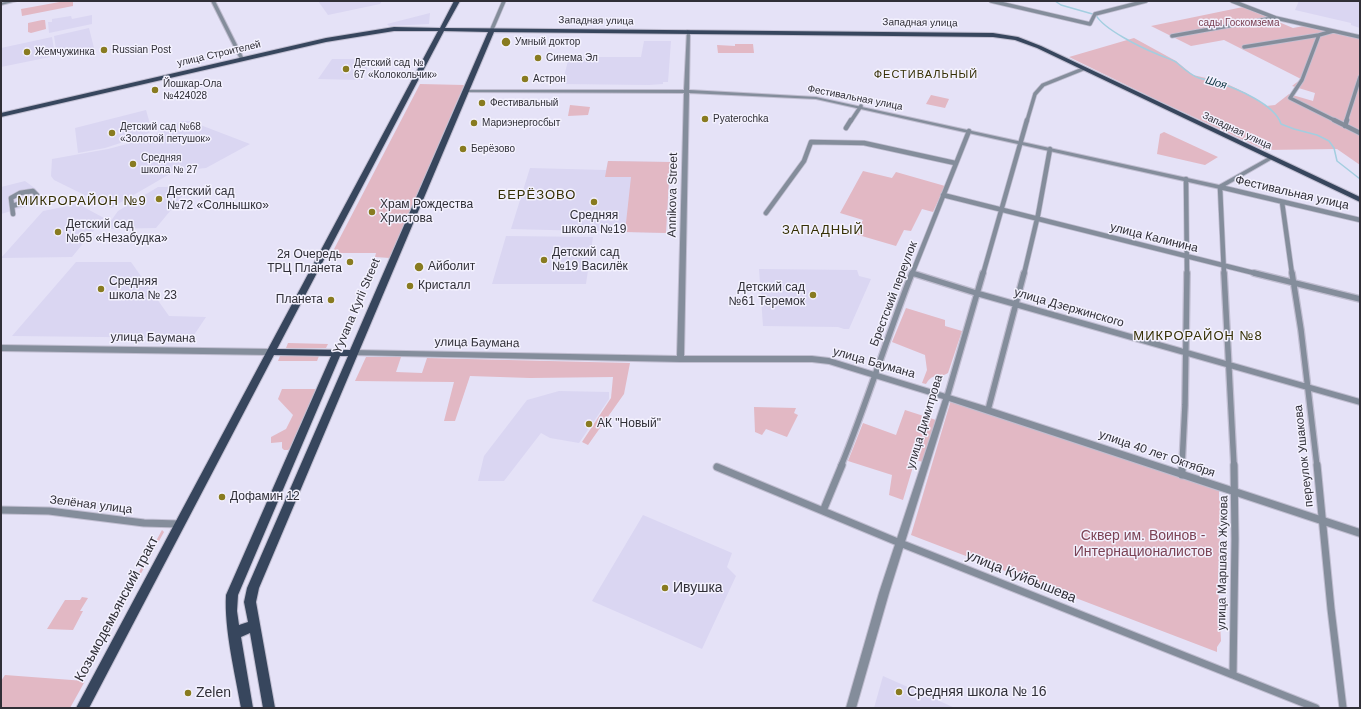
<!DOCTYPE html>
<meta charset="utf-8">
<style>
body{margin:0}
#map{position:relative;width:1361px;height:709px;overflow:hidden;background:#e5e2f7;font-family:Helvetica,sans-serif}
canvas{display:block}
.frame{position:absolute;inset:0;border:2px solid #302f37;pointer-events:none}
</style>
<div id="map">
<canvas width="1361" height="709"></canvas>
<div class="frame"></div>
</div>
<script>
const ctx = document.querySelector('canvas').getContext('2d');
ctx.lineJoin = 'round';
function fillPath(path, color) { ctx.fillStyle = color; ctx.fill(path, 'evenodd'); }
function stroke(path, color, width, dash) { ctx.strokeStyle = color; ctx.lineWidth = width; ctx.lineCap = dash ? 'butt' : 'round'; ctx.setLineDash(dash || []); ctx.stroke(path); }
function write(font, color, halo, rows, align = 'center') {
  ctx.font = font + ' Helvetica,sans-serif'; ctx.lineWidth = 3; ctx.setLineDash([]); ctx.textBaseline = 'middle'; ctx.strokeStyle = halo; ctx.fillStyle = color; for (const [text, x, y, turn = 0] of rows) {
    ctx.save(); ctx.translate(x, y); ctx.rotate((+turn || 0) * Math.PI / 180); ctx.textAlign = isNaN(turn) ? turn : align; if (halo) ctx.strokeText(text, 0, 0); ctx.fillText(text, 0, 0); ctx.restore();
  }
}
fillPath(new Path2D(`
 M 318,1 L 382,1 L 380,4 L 328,15 Z
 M 1299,1 L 1360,1 L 1360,28 L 1351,25 L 1351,23 L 1295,10 Z
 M 430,13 L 429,24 L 389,26 L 387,24 Z
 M 92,15 L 92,24 L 49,33 L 48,22 L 52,22 L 52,19 L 71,16 L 72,19 Z
 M 89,28 L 94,48 L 57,56 L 54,36 Z
 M 52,37 L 55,56 L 1,67 L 1,48 Z
 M 644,41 L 671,41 L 668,82 L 663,82 L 663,84 L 649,85 L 562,84 L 569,57 L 641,57 Z
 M 332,59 L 373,59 L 360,80 L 318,79 Z
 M 146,110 L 152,131 L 145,135 L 105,148 L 78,153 L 75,128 Z
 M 181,121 L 190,121 L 250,144 L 206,168 L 175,171 L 111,208 L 54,180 L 51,176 L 52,159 L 108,149 L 146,139 Z
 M 608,161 L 670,162 L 666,233 L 511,229 L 530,168 L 606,170 Z
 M 25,181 L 36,189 L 42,202 L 1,214 L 1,187 Z
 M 158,187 L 190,187 L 156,228 L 105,229 L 118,211 Z
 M 78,204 L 104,218 L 72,257 L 1,258 L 43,211 Z
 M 506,236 L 593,237 L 586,284 L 492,284 Z
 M 76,262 L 131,262 L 169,316 L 206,317 L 192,338 L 12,336 Z
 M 759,269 L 857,270 L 859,276 L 871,279 L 849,329 L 844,329 L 838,327 L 763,326 Z
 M 559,391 L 609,392 L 609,399 L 579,443 L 550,438 L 541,433 L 504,481 L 478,481 L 484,456 L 527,400 Z
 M 643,515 L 732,553 L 727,567 L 736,576 L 702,649 L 592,601 Z
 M 883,676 L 955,708 L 874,708 Z`), '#dad6f2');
fillPath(new Path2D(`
 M 65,1 L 73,1 L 73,6 L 22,16 L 21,9 Z
 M 1243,7 L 1293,28 L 1304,26 L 1360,38 L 1360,165 L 1337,149 L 1265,150 L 1157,100 L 1069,57 L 1134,38 L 1176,61 L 1193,75 L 1223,82 L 1246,93 L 1266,106 L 1275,105 L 1289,94 L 1313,101 L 1315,93 L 1292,86 L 1301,79 L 1224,40 L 1191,46 L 1151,26 Z
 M 42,20 L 45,20 L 46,29 L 31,33 L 28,32 L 28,23 Z
 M 735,44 L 753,44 L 754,53 L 718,53 L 717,45 L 735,46 Z
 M 420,84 L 464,85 L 390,258 L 375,257 L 376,253 L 332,253 Z
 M 931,95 L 949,99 L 945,108 L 926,104 Z
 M 570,105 L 590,107 L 588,115 L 568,116 Z
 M 1164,132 L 1218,157 L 1205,165 L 1157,154 L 1160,134 Z
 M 608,161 L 670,162 L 666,233 L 625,232 L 631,177 L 605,177 Z
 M 863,171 L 892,178 L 896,172 L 945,186 L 933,212 L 922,209 L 911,231 L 904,230 L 896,246 L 855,234 L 863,220 L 840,213 Z
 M 906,308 L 945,320 L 945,326 L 962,331 L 948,373 C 938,379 934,371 926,384 L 922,383 L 927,370 L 925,355 L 892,342 Z
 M 288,343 L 328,344 L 326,348 L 286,348 Z
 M 280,356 L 319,356 L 317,361 L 278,361 Z
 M 366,357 L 401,357 L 396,372 L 422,373 L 427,358 L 630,363 L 624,394 L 588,445 L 582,442 L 611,398 L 613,377 L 530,378 L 470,376 L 455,421 L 444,421 L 454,382 L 355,381 Z
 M 282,389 L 315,389 L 317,393 L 293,446 L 288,450 L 284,450 L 282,448 L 282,442 L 271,443 L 271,437 L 286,429 L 293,415 L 278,399 Z
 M 951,400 L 1126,457 L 1137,463 L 1219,491 L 1219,500 L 1221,503 L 1218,586 L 1221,641 L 1217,647 L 1217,652 L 911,535 Z
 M 754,407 L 796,408 L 794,413 L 798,415 L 787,437 L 766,429 L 762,435 L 755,432 Z
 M 905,410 L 936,420 L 923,462 L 915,460 L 903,500 L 889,495 L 892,475 L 848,461 L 863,423 L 896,435 Z
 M 162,530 L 164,532 L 83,678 L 80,680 Z
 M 82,597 L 88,598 L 80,611 L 83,611 L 73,630 L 47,629 L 65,600 L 80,600 Z
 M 5,675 L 85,681 L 70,708 L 1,708 L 1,681 Z`), '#e2b8c4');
stroke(new Path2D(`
 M 1055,1 L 1061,5 L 1096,15 C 1103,29 1142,48 1157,54 C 1163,57 1171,59 1176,62 C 1183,68 1190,75 1199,78 C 1205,80 1211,80 1217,82 C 1235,88 1275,104 1281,124 L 1294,129 L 1317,135 L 1329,141 L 1334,148 L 1337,161 L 1360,179`), '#a3cee0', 1.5);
const minorFar3 = new Path2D(`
 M 991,1 L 1090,24 L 1095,14 L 1146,1
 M 1232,1 L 1276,18 L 1360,37
 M 492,29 L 504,1
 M 1333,31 L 1319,35 L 1302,80 L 1290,98 L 1336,121
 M 1172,36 L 1273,18
 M 1244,47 L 1319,35
 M 851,121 L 861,106
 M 1027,121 L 1035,94 L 1043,85 L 1083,69
 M 1346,121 L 1360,77`);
const minorFar2 = new Path2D(`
 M 1334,120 L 1360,133
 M 1345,126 L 1347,120
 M 846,128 L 851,120
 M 1186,179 L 1187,274
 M 33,191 L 37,195 L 36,199 L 12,206 L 11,198 L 20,193 Z
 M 943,195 L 1258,274
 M 1282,202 L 1292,274
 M 12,206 L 13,214
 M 766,213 L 804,161 L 811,142 L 864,143 L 955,163
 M 912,273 L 914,274
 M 912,274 L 969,131
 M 983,274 L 1027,120
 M 1024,274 L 1038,215 L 1050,149
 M 1224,274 L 1220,187 L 1360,220`);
const minorFar1 = new Path2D(`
 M 912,273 L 976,293 L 1360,402
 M 1224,273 L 1234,466
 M 1254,273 L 1360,299
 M 1292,273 L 1301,330 L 1317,466
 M 947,397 L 983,273
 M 988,410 L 1024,273
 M 841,466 C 867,403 887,337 912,273
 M 1182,466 L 1185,405 L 1187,273`);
const minor = new Path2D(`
 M 1317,465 L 1331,609 L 1343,708
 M 717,467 L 900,543 L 1316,708
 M 1182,475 L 1182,465
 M 1,510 L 49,511 L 144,523 L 179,524
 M 823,511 L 842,465
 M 1233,675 L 1235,539 L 1234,465`);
const tertiary = new Path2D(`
 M 9,1 L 17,1 L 1,5 L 1,3 Z
 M 211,1 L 215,1 L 244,59 L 244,60 L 240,59 Z
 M 687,30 L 690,31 L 689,90 L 816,97 L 1219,185 L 1269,157 L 1273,157 L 1274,158 L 1220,189 L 816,99 L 689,93 L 684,356 L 812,356 L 829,358 L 988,407 L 1360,529 L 1360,537 L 949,401 L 889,593 L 856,708 L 846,708 L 879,593 L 943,399 L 829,364 L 812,362 L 680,362 L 350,355 L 349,353 L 352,350 L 677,356 L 684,93 L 466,92 L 464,91 L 466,90 L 684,90 Z
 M 1,345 L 270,349 L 273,352 L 270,355 L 1,351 Z`);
const primary = new Path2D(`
 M 454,1 L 460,1 L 445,28 L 993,33 L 1018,37 L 1041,46 L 1360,197 L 1360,202 L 1037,48 L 1015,40 L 993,37 L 494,32 L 259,588 L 256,602 L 275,708 L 263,708 L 250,633 L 241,637 L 253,708 L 241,708 C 235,673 224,629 226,595 L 331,356 L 274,355 L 89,708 L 76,708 L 438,31 L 394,31 L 326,42 L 1,117 L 1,113 L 326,38 L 394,27 L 440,28 ZM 444,31 L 488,32 L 350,350 L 277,349 ZM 340,356 L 348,356 L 247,588 L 244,602 L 248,622 L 239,625 L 237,611 L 238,595 Z`);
stroke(minorFar3, '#c1bed1', 5);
stroke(minorFar2, '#c1bed1', 6);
stroke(minorFar1, '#c1bed1', 8);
stroke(minor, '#c1bed1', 9);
stroke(tertiary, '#c1bed1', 2);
stroke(primary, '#c1bed1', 2);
stroke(minorFar3, '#848d9b', 3.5);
stroke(minorFar2, '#848d9b', 4.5);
stroke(minorFar1, '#848d9b', 5.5);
stroke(minor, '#848d9b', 7);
fillPath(tertiary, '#848d9b');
fillPath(primary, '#37465d');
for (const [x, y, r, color] of [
 [506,42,5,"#887b20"],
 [104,50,4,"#887b20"],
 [27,52,4,"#887b20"],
 [538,58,4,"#887b20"],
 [346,69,4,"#887b20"],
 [525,79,4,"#887b20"],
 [155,90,4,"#887b20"],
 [482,103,4,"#887b20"],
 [705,119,4,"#887b20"],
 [474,123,4,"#887b20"],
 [112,133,4,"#887b20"],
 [463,149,4,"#887b20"],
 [133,164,4,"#887b20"],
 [159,199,4,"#887b20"],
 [594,202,4,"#887b20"],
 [372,212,4,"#887b20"],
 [58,232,4,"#887b20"],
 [544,260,4,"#887b20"],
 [350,262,4,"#887b20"],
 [419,267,5,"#887b20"],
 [410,286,4,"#887b20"],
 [101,289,4,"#887b20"],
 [813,295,4,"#887b20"],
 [331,300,4,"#887b20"],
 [589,424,4,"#887b20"],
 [222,497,4,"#887b20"],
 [665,588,4,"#887b20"],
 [899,692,4,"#887b20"],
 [188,693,4,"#887b20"]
]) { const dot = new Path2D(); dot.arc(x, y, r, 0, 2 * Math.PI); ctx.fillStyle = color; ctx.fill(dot); stroke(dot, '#f3f1fe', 1.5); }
write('10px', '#302f37', '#f3f1fe', [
 ["Западная улица",596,21,1],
 ["Западная улица",920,23,1],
 ["улица Строителей",219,54,-13],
 ["Фестивальная улица",855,98,11],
 ["Западная улица",1237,131,25]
]);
write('10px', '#7b4254', '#f3f1fe', [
 ["сады Госкомзема",1239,23]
]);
write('10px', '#302f37', '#f3f1fe', [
 ["Умный доктор",515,42],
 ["Russian Post",112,50],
 ["Жемчужинка",35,52],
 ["Синема Эл",546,58],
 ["Детский сад №",354,63],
 ["67 «Колокольчик»",354,75],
 ["Астрон",533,79],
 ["Йошкар-Ола",163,84],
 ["№424028",163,96],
 ["Фестивальный",490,103],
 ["Pyaterochka",713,119],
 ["Мариэнергосбыт",482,123],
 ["Детский сад №68",120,127],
 ["«Золотой петушок»",120,139],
 ["Берёзово",471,149],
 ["Средняя",141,158],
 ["школа № 27",141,170]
], 'left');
ctx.letterSpacing = '1px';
write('11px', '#352f04', '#f3f1fe', [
 ["ФЕСТИВАЛЬНЫЙ",926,75]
]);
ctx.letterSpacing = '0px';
write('italic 11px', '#103744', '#f3f1fe', [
 ["Шоя",1216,83,16]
]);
write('12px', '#302f37', '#f3f1fe', [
 ["Детский сад",167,192],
 ["№72 «Солнышко»",167,206],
 ["Храм Рождества",380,205],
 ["Христова",380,219],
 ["Средняя",594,216,"center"],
 ["школа №19",594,230,"center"],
 ["Детский сад",66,225],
 ["№65 «Незабудка»",66,239],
 ["Детский сад",552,253],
 ["№19 Василёк",552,267],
 ["2я Очередь",342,255,"right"],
 ["ТРЦ Планета",342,269,"right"],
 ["Айболит",428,267],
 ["Средняя",109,282],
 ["школа № 23",109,296],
 ["Кристалл",418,286],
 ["Детский сад",805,288,"right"],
 ["№61 Теремок",805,302,"right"],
 ["Планета",323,300,"right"],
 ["АК \"Новый\"",597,424],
 ["Дофамин 12",230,497]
], 'left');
write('12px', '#302f37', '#f3f1fe', [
 ["Фестивальная улица",1292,193,13],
 ["Annikova Street",673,195,-89],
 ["улица Калинина",1154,238,14],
 ["Брестский переулок",894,294,-69],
 ["Yyvana Kyrli Street",357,306,-67],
 ["улица Дзержинского",1069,308,16],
 ["улица Баумана",153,338,1],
 ["улица Баумана",477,343,1],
 ["улица Баумана",874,363,16],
 ["улица Димитрова",925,422,-73],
 ["улица 40 лет Октября",1157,454,19],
 ["переулок Ушакова",1304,456,-96],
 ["Зелёная улица",91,505,7],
 ["улица Маршала Жукова",1223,563,-89]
]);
ctx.letterSpacing = '1px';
write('13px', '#352f04', '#f3f1fe', [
 ["БЕРЁЗОВО",537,195],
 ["МИКРОРАЙОН №9",82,201],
 ["ЗАПАДНЫЙ",823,230],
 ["МИКРОРАЙОН №8",1198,336]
]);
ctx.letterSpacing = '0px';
write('14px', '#7b4254', '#f3f1fe', [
 ["Сквер им. Воинов -",1143,536],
 ["Интернационалистов",1143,552]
]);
write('14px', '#302f37', '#f3f1fe', [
 ["улица Куйбышева",1021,577,22],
 ["Козьмодемьянский тракт",117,609,-62]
]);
write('14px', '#302f37', '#f3f1fe', [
 ["Ивушка",673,588],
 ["Средняя школа № 16",907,692],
 ["Zelen",196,693]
], 'left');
</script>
